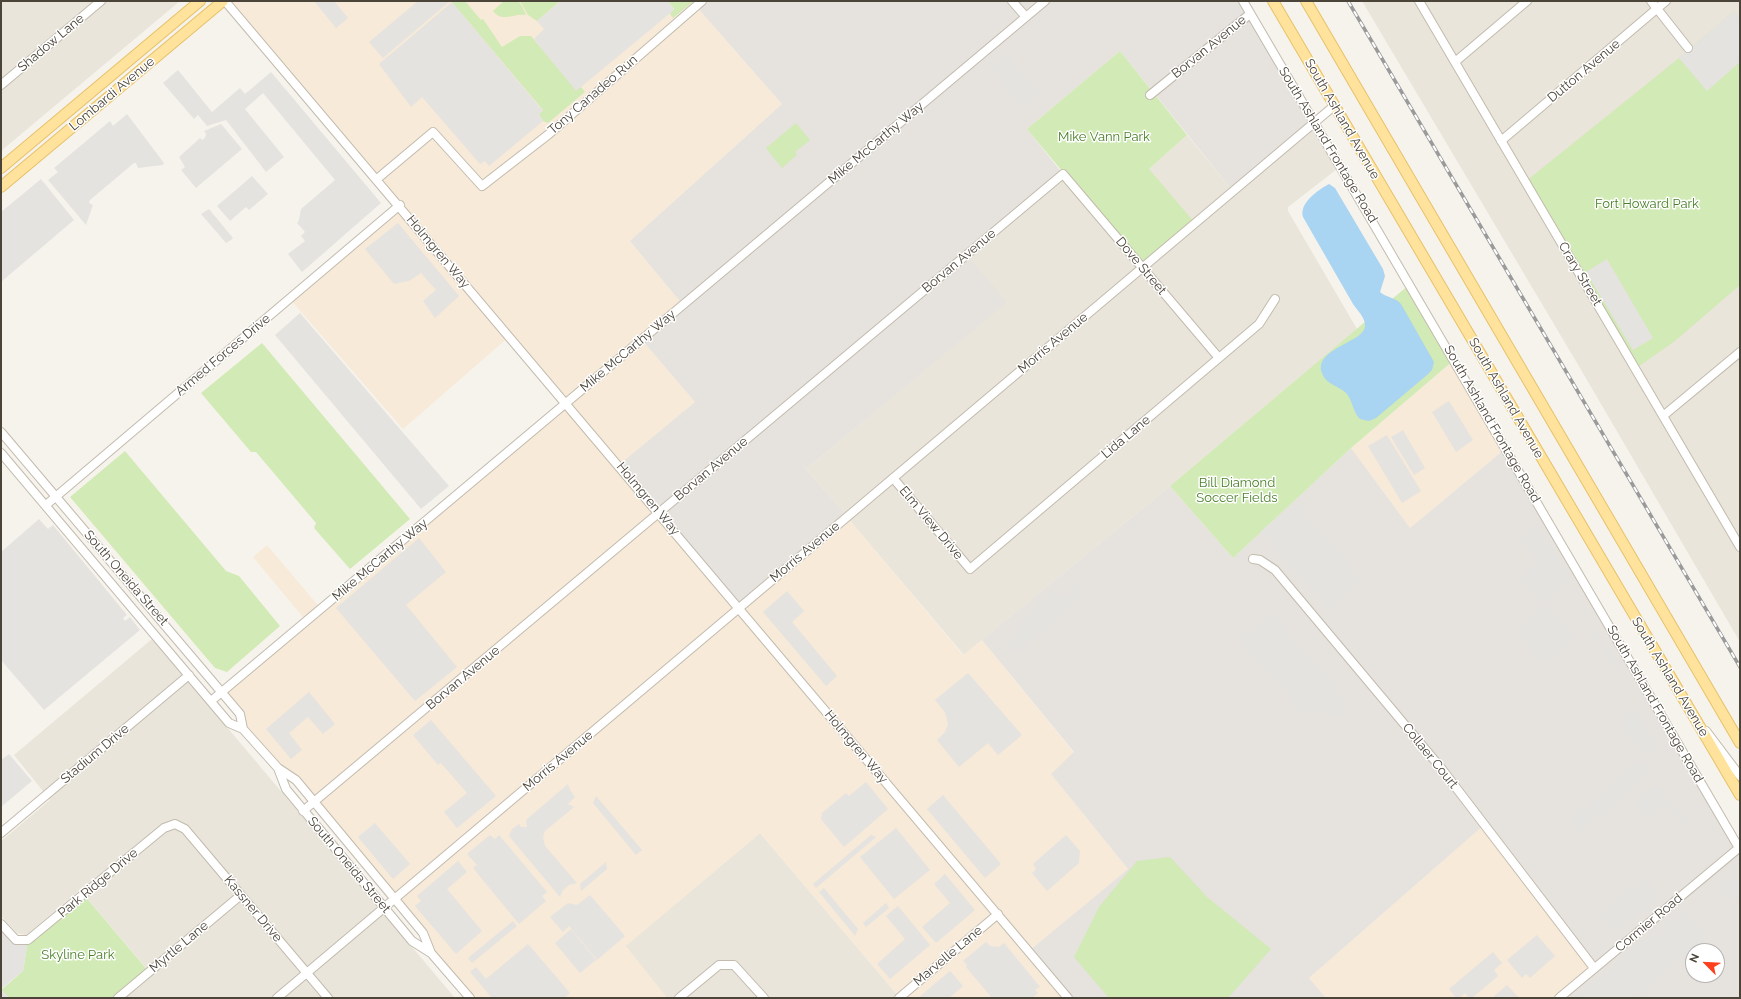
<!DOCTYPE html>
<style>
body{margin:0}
#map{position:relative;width:1741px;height:999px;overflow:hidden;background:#f6f3ec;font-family:Raleway,sans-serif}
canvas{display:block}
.frame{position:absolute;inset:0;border:2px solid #4b4439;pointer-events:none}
.north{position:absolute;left:1685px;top:943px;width:40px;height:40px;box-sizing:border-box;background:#fff;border:1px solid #b7b4b0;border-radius:50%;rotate:294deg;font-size:11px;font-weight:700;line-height:16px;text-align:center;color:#4b4439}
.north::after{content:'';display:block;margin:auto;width:14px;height:18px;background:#fc3f1d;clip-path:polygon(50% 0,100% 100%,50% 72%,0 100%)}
</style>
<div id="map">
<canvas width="1741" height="999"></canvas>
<div class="frame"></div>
<div class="north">N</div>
</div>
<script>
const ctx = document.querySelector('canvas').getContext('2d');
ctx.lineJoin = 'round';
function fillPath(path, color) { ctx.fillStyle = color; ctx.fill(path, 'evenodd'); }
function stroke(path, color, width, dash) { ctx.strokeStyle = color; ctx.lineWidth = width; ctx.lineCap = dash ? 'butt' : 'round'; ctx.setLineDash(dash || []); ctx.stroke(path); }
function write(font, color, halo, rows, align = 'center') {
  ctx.font = font + ' Raleway,sans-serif'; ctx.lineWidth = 3; ctx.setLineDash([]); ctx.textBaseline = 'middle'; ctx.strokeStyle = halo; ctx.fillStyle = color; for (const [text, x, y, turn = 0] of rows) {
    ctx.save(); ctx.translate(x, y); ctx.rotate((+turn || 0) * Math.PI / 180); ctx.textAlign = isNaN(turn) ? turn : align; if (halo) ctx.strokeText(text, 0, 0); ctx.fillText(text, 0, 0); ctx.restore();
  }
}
fillPath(new Path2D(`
 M 1,1 L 180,1 L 1,151 Z
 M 1362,1 L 1740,1 L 1740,642 L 1580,368 Z
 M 1315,121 L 1341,166 L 1288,207 L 1288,211 L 1357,329 L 1170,486 L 964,655 L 806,469 L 1006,302 L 967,255 L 1063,174 L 1149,169 L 1187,135 L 1233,191 Z
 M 152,639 L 205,701 L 455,998 L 125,998 L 152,975 L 80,890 L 26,935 L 17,933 L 1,916 L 1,841 L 50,800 L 14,755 Z
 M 760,833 L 900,998 L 667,998 L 625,946 Z`), '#eae5da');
fillPath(new Path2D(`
 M 225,1 L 702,1 L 696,6 L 782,104 L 630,241 L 683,305 L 642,340 L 695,402 L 620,465 L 847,517 L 963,655 L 982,640 L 1074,753 L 1051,774 L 1128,869 L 1029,951 L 1068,998 L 900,998 L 760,833 L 626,946 L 667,998 L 470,998 L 431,953 L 423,933 L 315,802 L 243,729 L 240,714 L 222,693 L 307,622 L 253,557 L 267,545 L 321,609 L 566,403 L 510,336 L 403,429 L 290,299 L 400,205 Z
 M 1454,360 L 1506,448 L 1410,528 L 1351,448 Z
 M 1484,825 L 1594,968 L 1559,998 L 1326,998 L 1309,978 Z`), '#f7ead8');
fillPath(new Path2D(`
 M 702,1 L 1243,1 L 1315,121 L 1233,191 L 1120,51 L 1027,129 L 1063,174 L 967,255 L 1007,302 L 806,469 L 847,517 L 739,608 L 619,465 L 695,402 L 642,340 L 683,305 L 630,241 L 782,104 L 696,6 Z
 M 1351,448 L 1410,528 L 1506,448 L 1740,847 L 1740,998 L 1559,998 L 1594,969 L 1484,825 L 1309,978 L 1326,998 L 1068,998 L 1029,951 L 1128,869 L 1051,774 L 1074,752 L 982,640 L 1170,486 L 1233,558 ZM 1693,951 L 1717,951 L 1717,975 L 1693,975 Z`), '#e6e2dd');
fillPath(new Path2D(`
 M 451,1 L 465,1 L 481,20 L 483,19 L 502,47 L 520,36 L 531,36 L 576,90 L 581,87 L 585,92 L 548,123 L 543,121 L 539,114 L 543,110 Z
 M 504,1 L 518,1 L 522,6 L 526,15 C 513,13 502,23 493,11 Z
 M 520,1 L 558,1 L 559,2 L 537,21 L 528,15 Z
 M 668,1 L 694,1 L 673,18 L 670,14 L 674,9 Z
 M 1734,11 L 1740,18 L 1740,285 L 1675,341 L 1635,369 L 1525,182 L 1679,58 Z
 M 1120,51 L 1187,135 L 1149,169 L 1195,223 L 1142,267 L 1027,129 Z
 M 796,123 L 810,140 L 795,152 L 797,155 L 782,168 L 766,148 Z
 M 1410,284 L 1454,360 L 1351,448 L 1233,558 L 1170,486 Z
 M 262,343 L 410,519 L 350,569 L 314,528 L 316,523 L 256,452 L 251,452 L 201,393 Z
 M 125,451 L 226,571 L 239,576 L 280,626 L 227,672 L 215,668 L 70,497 Z
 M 1170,857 L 1207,897 L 1271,949 L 1228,998 L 1109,998 L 1074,957 L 1099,907 L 1137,861 Z
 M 84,895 L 149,972 L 118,998 L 9,998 L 1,990 L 23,971 L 28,940 Z`), '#d2eab5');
fillPath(new Path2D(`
 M 314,1 L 334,1 L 348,18 L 336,28 Z
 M 418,1 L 450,1 L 383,58 L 369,42 Z
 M 561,1 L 668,1 L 674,10 L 576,91 L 534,39 L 544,29 L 537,21 Z
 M 452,2 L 543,111 L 539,114 L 543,121 L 489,166 L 485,161 L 480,164 L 422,97 L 411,107 L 379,64 Z
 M 1734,11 L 1740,18 L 1740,62 L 1707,91 L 1679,58 Z
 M 1008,55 L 1041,96 L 1024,110 L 991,69 Z
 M 178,70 L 212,112 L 240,88 L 245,94 L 271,72 L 381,203 L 302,272 L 288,254 L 305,241 L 301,236 L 305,232 L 297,223 L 299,220 L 301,209 L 335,180 L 263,93 L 245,109 L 284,157 L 266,172 L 226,120 L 207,126 L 198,115 L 194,119 L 163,83 Z
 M 127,114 L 164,163 L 163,165 L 138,168 L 136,163 L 134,163 L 90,200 L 89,203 L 93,205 L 86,225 L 48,180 L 58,172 L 54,168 L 110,121 L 113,126 Z
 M 221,124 L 242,149 L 196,188 L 181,170 L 185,167 L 179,157 L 200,138 L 202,140 L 205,138 L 206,134 L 204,131 Z
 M 252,176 L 268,194 L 249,210 L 246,207 L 230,221 L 217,206 Z
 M 41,179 L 74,220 L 1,282 L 1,212 Z
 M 209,209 L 233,238 L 231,240 L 226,243 L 201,214 Z
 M 398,223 L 459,296 L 435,318 L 423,301 L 436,290 L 421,273 L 409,281 L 394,284 L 365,249 Z
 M 1607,259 L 1653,338 L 1633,350 L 1586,272 Z
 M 300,313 L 449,486 L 421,509 L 275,335 Z
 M 1449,401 L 1473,440 L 1456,452 L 1432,412 Z
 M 1403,430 L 1425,468 L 1414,475 L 1391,437 Z
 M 1387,435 L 1421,491 L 1402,503 L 1368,446 Z
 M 1296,502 L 1362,580 L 1328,609 L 1261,531 Z
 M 39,519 L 48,529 L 53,525 L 127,615 L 123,618 L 125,621 L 130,617 L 140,630 L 44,710 L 1,660 L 1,552 Z
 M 1538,524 L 1572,581 L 1542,606 L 1517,578 L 1536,561 L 1520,537 Z
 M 419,538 L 446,572 L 406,605 L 457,667 L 415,701 L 336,608 Z
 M 1076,584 L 1086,595 L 1016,654 L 1006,642 L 1020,630 L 1019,621 L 1054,592 L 1061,597 Z
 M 787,591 L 804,611 L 792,622 L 837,676 L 826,686 L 763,612 Z
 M 1547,604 L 1575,637 L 1542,665 L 1514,632 Z
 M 1271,612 L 1350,704 L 1339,718 L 1321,711 L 1304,715 L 1239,639 Z
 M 1591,628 L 1594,629 L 1626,672 L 1621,676 L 1588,631 Z
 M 968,673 L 1022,735 L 998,755 L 988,743 L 959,767 L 937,740 L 945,732 L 948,724 L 945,712 L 935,700 Z
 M 309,692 L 335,724 L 323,734 L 308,717 L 289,733 L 302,750 L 291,759 L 266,729 Z
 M 1633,710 L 1662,744 L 1650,754 L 1648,752 L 1644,755 L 1617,723 Z
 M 431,720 L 496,796 L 457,828 L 444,812 L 467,793 L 441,763 L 438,765 L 413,735 Z
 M 9,754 L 32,781 L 1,807 L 1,760 Z
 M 1642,758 L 1651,769 L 1640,779 L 1642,781 L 1580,834 L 1569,820 Z
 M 866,782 L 888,809 L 844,847 L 821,819 L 822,813 L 846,793 L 849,796 Z
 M 568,784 L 570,790 L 575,797 L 568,804 L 574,807 L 545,831 L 543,837 L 545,846 L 577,883 L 569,885 L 563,890 L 560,897 L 509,836 L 512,829 L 519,824 L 521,827 L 527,827 L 526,820 Z
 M 1656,784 L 1688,821 L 1683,826 L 1664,803 L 1646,819 L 1633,804 Z
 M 943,795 L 1001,864 L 985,878 L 927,809 Z
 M 596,796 L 642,850 L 636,855 L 593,803 Z
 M 375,823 L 410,864 L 393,879 L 358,837 Z
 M 896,828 L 930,870 L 894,899 L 860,857 Z
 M 490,835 L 495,839 L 499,835 L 547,892 L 542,896 L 546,901 L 519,924 L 473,868 L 477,865 L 467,854 Z
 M 871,835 L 876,837 L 816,888 L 813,884 Z
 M 1066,835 L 1080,851 L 1079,863 L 1047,891 L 1032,873 L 1036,869 L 1033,864 Z
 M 458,861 L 467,872 L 447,889 L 482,931 L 456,954 L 415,906 L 421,901 L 417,896 Z
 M 606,862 L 607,869 L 581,891 L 580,884 Z
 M 945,874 L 975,910 L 936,943 L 922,927 L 950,903 L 934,884 Z
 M 1645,876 L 1661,895 L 1635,918 L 1632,915 L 1612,932 L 1599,916 Z
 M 1740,876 L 1740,897 L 1732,902 L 1715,889 L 1729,879 Z
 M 824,888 L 858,929 L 855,936 L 819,892 Z
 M 590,895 L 625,936 L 597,960 L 569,926 L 563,932 L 550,917 L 568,903 L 577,905 Z
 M 886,903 L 889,908 L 866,927 L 863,923 Z
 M 898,906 L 930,945 L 890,979 L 877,964 L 905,939 L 886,916 Z
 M 1681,908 L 1706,938 L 1634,998 L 1574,998 Z
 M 513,921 L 517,926 L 472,963 L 468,958 Z
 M 1,924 L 12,937 L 28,940 L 23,971 L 1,989 L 9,998 L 1,998 Z
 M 571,929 L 596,960 L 580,973 L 555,943 Z
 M 1537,935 L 1555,956 L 1530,978 L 1526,974 L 1522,978 L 1507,960 Z
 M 986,942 L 990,946 L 999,947 L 1004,943 L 1040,987 L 1035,990 L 1038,993 L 1032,998 L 992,998 L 966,967 L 967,965 L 963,961 Z
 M 528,944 L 570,993 L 564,998 L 492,998 L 470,972 L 476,967 L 486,979 Z
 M 1493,952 L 1502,963 L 1494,970 L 1498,976 L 1472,998 L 1469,998 L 1465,993 L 1460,998 L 1456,998 L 1449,989 Z
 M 950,971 L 963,986 L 949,998 L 918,998 Z
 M 1507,985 L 1519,998 L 1492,998 Z`), '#e5e3e0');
fillPath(new Path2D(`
 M 1329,184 L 1335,188 L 1383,269 L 1385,276 L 1380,292 C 1387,298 1395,297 1401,304 L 1434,362 L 1432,370 L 1427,375 L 1376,418 L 1369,421 L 1360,419 C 1353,412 1353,402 1347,394 C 1340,386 1326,385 1322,373 C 1313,348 1367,342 1365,325 C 1365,317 1357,310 1353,304 L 1303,217 C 1299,203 1318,190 1329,184 Z`), '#a9d4f2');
const minor = new Path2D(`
 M 225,1 L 1068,998
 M 1012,1 L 1026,17
 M 1243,1 L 1739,848
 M 1419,1 L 1740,547
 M 1651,1 L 1688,48
 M 1455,62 L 1527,1
 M 1,85 L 101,1
 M 1150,95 L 1250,14
 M 1501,141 L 1666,1
 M 377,179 L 433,132 L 482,186 L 549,134 L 702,1
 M 1663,416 L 1740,352
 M 1,432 L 240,714 L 243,729
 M 1,453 L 229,723 L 243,729 L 278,768 L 296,780 L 423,933 L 431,953
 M 893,478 L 970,569 L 1259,324 L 1275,299
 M 46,505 L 400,205
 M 1253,559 L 1260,560 L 1275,570 L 1441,768 L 1594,968
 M 211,701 L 1045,1
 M 1706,731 L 1740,776
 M 278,768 L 286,789 L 412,941 L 431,953 L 470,998
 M 303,811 L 1063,174 L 1219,358
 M 1,833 L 189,675
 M 1,924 L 16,940 L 28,940 L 164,828 L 175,824 L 185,829 L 328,998
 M 118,998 L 241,895
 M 277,998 L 1334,106
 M 679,998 L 719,965 L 734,965 L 764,998
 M 899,998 L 998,914
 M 1559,998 L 1740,847`);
const major = new Path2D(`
 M 1273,1 L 1740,795
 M 1306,1 L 1740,743
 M 1,168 L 200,1
 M 1,187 L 223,1`);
stroke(minor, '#c2bbae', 10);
stroke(major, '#e6c16a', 12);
stroke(minor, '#fff', 8);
stroke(major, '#ffe39c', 10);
const rail = new Path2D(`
 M 1348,1 L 1740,667`);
stroke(rail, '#9a9a9a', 3.5);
stroke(rail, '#fff', 2, [6]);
write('13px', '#4b4439', '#fff', [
 ["Shadow Lane",51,43,-40],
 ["Borvan Avenue",1209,47,-39],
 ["Dutton Avenue",1584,71,-40],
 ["Lombardi Avenue",112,94,-40],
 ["Tony Canadeo Run",593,95,-41],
 ["South Ashland Avenue",1342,119,60],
 ["Mike McCarthy Way",876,143,-40],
 ["South Ashland Frontage Road",1328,145,59],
 ["Holmgren Way",438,252,50],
 ["Borvan Avenue",959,261,-40],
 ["Dove Street",1141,266,50],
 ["Crary Street",1580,274,59],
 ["Morris Avenue",1053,343,-40],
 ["Mike McCarthy Way",628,351,-40],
 ["Armed Forces Drive",223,355,-40],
 ["South Ashland Avenue",1506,398,60],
 ["South Ashland Frontage Road",1492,424,60],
 ["Lida Lane",1126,437,-40],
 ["Borvan Avenue",711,469,-40],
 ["Holmgren Way",648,499,50],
 ["Elm View Drive",931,523,50],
 ["Morris Avenue",805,552,-40],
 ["Mike McCarthy Way",380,560,-40],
 ["South Oneida Street",126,578,49],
 ["South Ashland Avenue",1670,677,59],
 ["Borvan Avenue",463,678,-40],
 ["South Ashland Frontage Road",1655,704,60],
 ["Holmgren Way",856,747,50],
 ["Stadium Drive",95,754,-40],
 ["Collaer Court",1430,756,51],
 ["Morris Avenue",558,761,-40],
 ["South Oneida Street",349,865,50],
 ["Park Ridge Drive",98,883,-40],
 ["Kassner Drive",253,909,50],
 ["Cormier Road",1649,923,-40],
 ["Myrtle Lane",179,947,-40],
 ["Marvelle Lane",948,956,-40]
]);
write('13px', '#4a7f2a', '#fff', [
 ["Mike Vann Park",1104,137],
 ["Fort Howard Park",1647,204],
 ["Bill Diamond",1237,483],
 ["Soccer Fields",1237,498],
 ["Skyline Park",78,955]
]);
</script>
